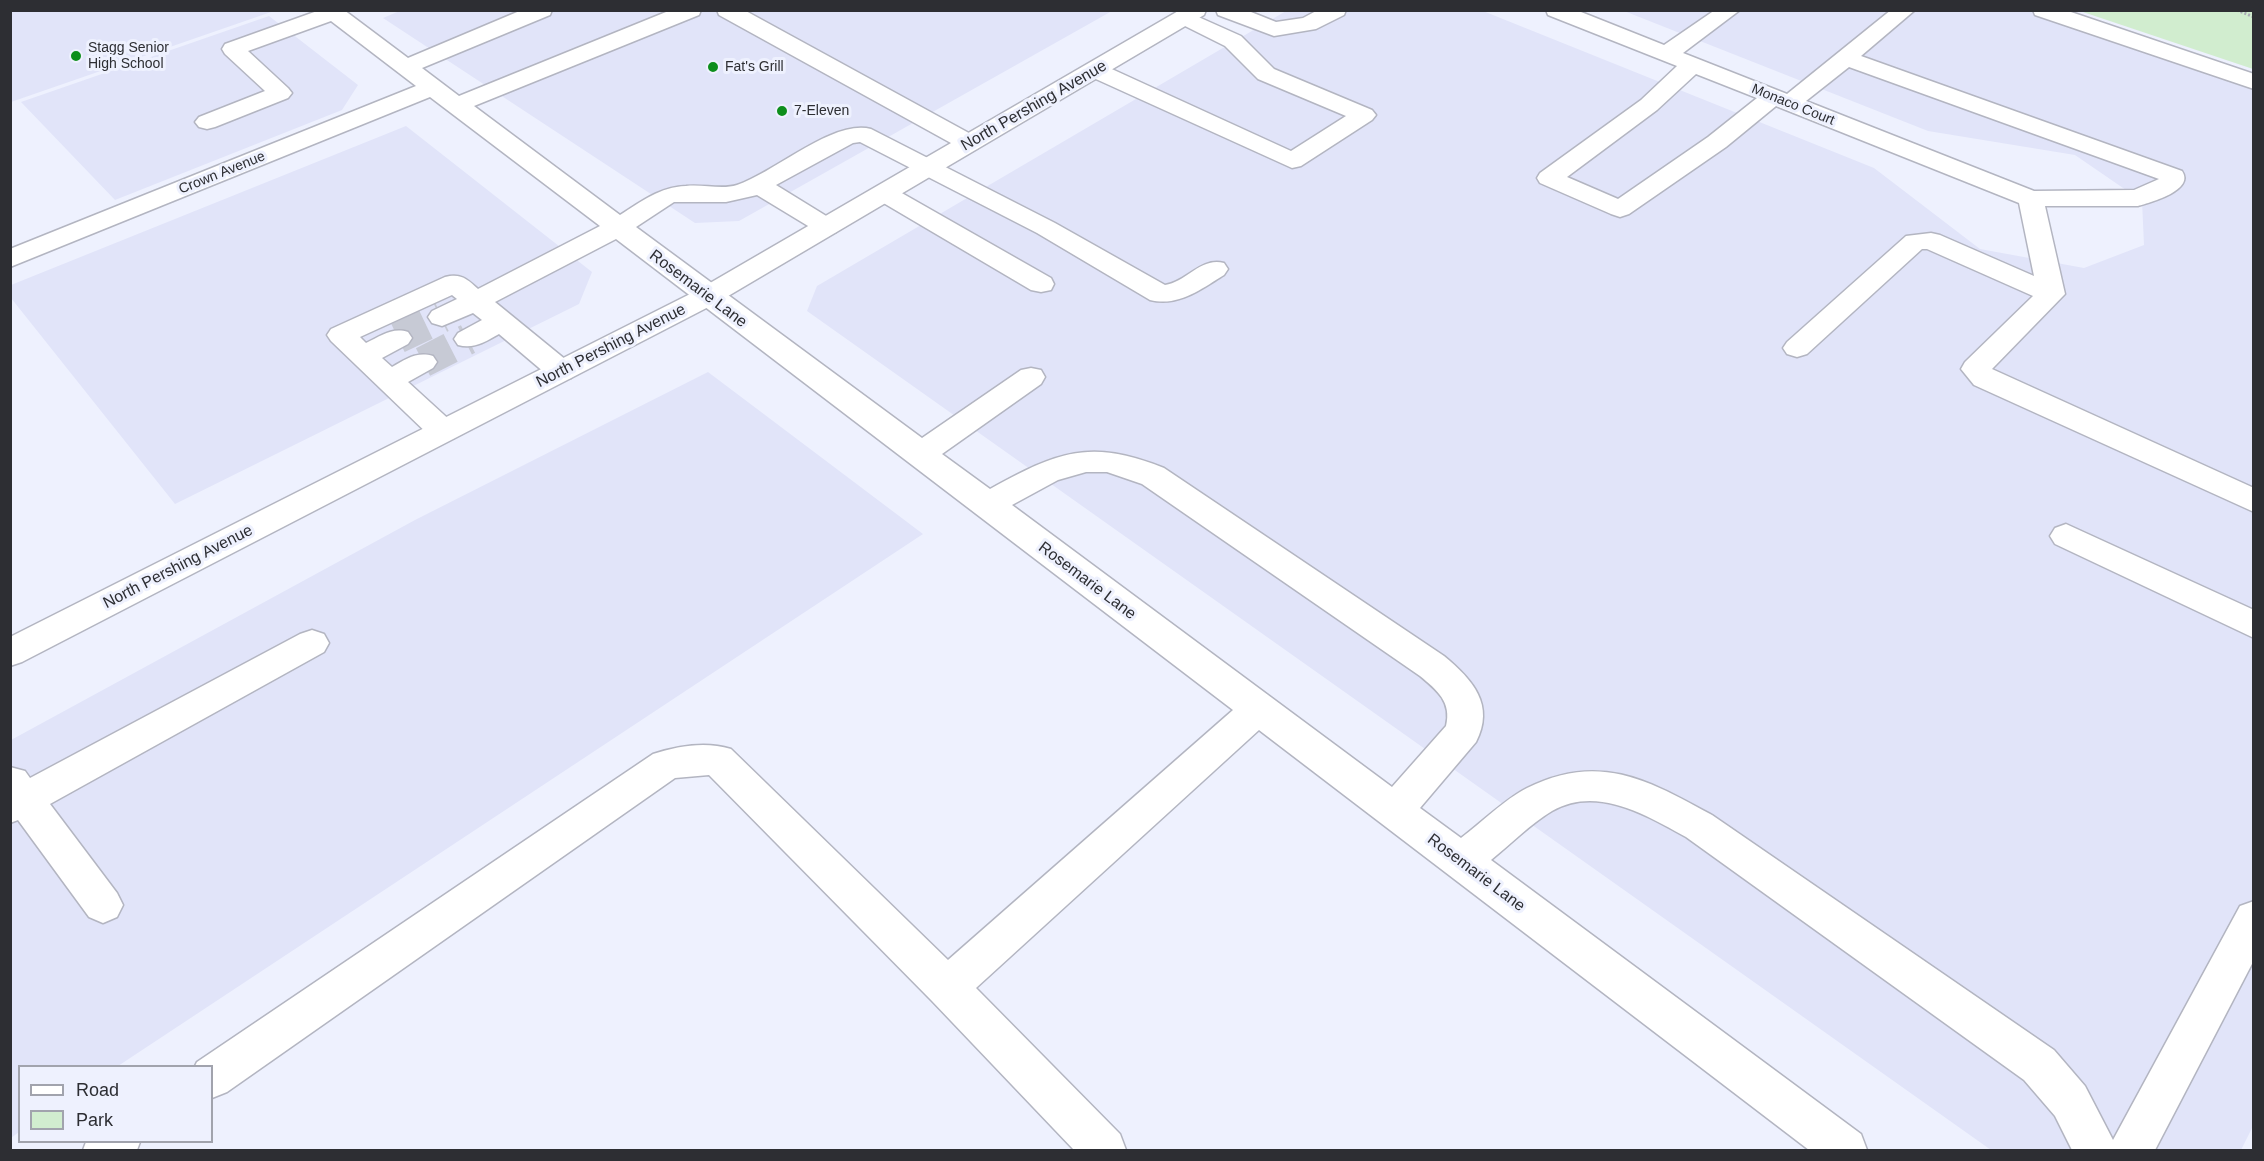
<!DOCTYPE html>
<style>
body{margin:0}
#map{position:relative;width:2264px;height:1161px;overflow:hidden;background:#eef1fe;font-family:Helvetica,sans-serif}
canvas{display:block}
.frame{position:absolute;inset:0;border:12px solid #2d2e33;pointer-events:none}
.legend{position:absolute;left:18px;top:1065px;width:195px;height:78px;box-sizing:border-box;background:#eef1fe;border:2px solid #a1a3ad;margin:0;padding:8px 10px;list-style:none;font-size:18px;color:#2d2e33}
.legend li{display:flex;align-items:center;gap:12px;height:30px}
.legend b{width:30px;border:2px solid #a1a3ad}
</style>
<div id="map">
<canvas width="2264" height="1161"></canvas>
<div class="frame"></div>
<ul class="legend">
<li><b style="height:8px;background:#fff"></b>Road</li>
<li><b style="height:16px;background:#d1edcf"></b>Park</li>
</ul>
</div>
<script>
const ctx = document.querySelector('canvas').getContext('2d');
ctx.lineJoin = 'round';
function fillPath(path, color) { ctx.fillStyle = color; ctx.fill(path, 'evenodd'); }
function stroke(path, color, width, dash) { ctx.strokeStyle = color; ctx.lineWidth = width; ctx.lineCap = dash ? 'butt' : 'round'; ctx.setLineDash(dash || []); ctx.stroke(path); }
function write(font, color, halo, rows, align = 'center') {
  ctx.font = font + ' Helvetica,sans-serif'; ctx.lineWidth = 6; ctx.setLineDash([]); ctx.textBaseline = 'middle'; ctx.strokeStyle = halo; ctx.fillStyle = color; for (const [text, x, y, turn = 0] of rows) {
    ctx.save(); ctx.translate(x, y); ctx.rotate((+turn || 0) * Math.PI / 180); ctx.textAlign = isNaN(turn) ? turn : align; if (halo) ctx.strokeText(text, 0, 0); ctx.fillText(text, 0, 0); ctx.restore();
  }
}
fillPath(new Path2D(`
 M 11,10 L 274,10 L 274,11 L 11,102 Z
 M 402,10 L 1112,11 L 739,221 L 695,223 L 383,18 Z
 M 1286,11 L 1483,11 L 1874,168 L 1980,249 L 2084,268 L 2144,245 L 2142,201 L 2075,155 L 1928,131 L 1624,11 L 2070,11 L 2253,73 L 2254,1124 L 2241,1150 L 1991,1150 L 807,311 L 817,286 Z
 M 269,16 L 358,85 L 342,110 L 115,200 L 21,102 Z
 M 406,126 L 592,272 L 579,304 L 175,504 L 11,298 L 11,285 Z
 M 708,372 L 923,534 L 118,1066 L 20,1066 L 19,1132 L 11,1138 L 11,740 L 415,520 Z`), '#e1e4f9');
fillPath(new Path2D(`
 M 2080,11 L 2253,11 L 2253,69 Z`), '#d1edcf');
stroke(new Path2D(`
 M 398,338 L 442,317
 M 423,362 L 468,339`), '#c7cad5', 31, [31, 16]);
const minor = new Path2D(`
 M 320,10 L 344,10 L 408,58 L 522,10 L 552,10 L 550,15 L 422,68 L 459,96 L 671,10 L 701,10 L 699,15 L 474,106 L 620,215 C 642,201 660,187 686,186 C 703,184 722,190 737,185 C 774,173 833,119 871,129 L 1055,223 L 1165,285 C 1187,282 1200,257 1224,263 L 1228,269 L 1224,275 C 1201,289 1179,307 1150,300 L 1037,233 L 860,142 L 853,143 L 776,185 L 836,222 L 840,227 L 836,232 L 827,235 L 818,232 L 757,195 L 726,202 L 674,202 L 636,227 L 922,438 L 1021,370 L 1031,368 L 1041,370 L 1045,377 L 1041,384 L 942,454 L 990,489 C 1057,452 1090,438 1164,468 L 1444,656 C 1473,680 1495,705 1476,742 L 1420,808 L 1461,838 C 1481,823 1505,799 1527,788 C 1599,752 1648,780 1712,815 L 2054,1050 L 2085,1086 L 2113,1140 L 2240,906 L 2254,901 L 2254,960 L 2155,1150 L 2072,1150 L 2055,1116 L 2024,1080 L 1686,837 C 1646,815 1597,785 1552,811 C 1530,824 1511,844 1491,860 L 1861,1134 L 1867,1150 L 1809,1150 L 1259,730 L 976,988 L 1120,1134 L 1126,1150 L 1074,1150 L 932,1001 L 709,775 L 675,778 L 227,1092 L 212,1098 L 212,1066 L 195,1066 L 197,1062 L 653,754 C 678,746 705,741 731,749 L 948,960 L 1233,710 L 616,239 L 495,302 L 571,364 L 575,371 L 571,378 L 561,380 L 551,378 L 499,334 C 485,342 474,349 458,345 L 454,339 L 458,333 L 482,320 L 473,313 L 442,326 L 432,323 L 428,317 L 432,311 L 457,299 L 452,295 L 360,337 L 366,343 C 381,336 392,327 408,332 L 412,338 L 408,344 L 382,358 L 392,367 C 406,359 417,351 433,356 L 437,362 L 433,368 L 408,382 L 454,424 L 458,431 L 454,438 L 443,441 L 432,438 L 331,341 L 327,335 L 331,329 L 445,277 C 461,273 467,279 478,289 L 600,226 L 430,97 L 10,267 L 10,249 L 416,86 L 331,21 L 248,51 L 288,88 L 292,93 L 288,98 L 215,127 L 207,129 L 199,127 L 195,122 L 199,117 L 265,91 L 225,54 L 222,49 L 225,44 ZM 1086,472 L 1107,472 L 1142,484 L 1420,676 C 1437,690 1452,702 1446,726 L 1392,787 L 1012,505 L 1058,480 Z
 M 717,10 L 744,10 L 978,138 L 981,143 L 978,148 L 969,150 L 960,148 L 719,15 Z
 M 1216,10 L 1246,10 L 1276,22 L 1303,18 L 1318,10 L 1346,10 L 1344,15 L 1316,29 L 1274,36 L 1218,15 Z
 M 1546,10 L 1576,10 L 1664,45 L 1715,10 L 1740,10 L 1683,53 L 1787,94 L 1891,10 L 1915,10 L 1861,56 L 2182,171 C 2195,190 2152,202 2138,206 L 2045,206 L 2065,294 L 1992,369 L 2254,488 L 2254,512 L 1974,385 L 1961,369 L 1965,362 L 2033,296 L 1927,249 L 1922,249 L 1807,354 L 1797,357 L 1787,354 L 1783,348 L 1787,342 L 1906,236 L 1931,233 L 1940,235 L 2034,276 L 2019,203 L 1776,106 L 1726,147 L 1629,214 L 1620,217 L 1611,214 L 1540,183 L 1537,178 L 1540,173 L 1641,100 L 1677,66 L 1548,15 ZM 1849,67 L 2159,179 L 2134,190 L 2034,191 L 1806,101 ZM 1696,74 L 1757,98 L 1708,137 L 1618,199 L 1567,177 L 1657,110 Z
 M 2033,10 L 2065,10 L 2254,74 L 2254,89 L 2035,15 Z
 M 1185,11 L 1241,36 L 1274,69 L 1372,110 L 1376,115 L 1372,120 L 1301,166 L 1292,168 L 1087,75 L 1084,70 L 1087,65 L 1095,63 L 1103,65 L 1291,151 L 1346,116 L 1258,79 L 1225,46 L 1177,22 L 1174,17 L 1177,12 Z
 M 884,185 L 893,188 L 1051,278 L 1054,284 L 1051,290 L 1041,292 L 1031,290 L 875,198 L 871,193 L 875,188 Z
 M 2066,524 L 2254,610 L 2254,638 L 2055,544 L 2050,536 L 2055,528 Z
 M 312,630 L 324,634 L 329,643 L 324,652 L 50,804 L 117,893 L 123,905 L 117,917 L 103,923 L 89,917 L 18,820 L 10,823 L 10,767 L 25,771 L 30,778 L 300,634 Z
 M 86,1142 L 140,1142 L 137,1150 L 83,1150 Z`);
const major = new Path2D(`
 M 1180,10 L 1206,10 L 1204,15 L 718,302 L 22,662 L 10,666 L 10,637 L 698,290 Z`);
stroke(minor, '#b3b5c1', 3);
stroke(major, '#b3b5c1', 3);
stroke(new Path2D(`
 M 2237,10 L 2254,17`), '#aaacb6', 3, [2, 2]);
fillPath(minor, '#fff');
fillPath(major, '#fff');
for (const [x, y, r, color] of [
 [76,56,6,"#0d8e1c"],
 [713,67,6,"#0d8e1c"],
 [782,111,6,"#0d8e1c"]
]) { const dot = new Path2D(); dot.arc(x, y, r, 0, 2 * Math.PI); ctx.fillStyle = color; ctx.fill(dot); stroke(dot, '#eef1fe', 2); }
write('14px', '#2d2e33', '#eef1fe', [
 ["Stagg Senior",88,48],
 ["High School",88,64],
 ["Fat's Grill",725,67],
 ["7-Eleven",794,111]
], 'left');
write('14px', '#2d2e33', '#eef1fe', [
 ["Monaco Court",1793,105,22],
 ["Crown Avenue",222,173,-22]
]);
write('16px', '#2d2e33', '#eef1fe', [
 ["North Pershing Avenue",1034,106,-30],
 ["Rosemarie Lane",698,289,37],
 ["North Pershing Avenue",611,346,-27],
 ["North Pershing Avenue",178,567,-27],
 ["Rosemarie Lane",1087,581,37],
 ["Rosemarie Lane",1476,873,37]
]);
</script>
